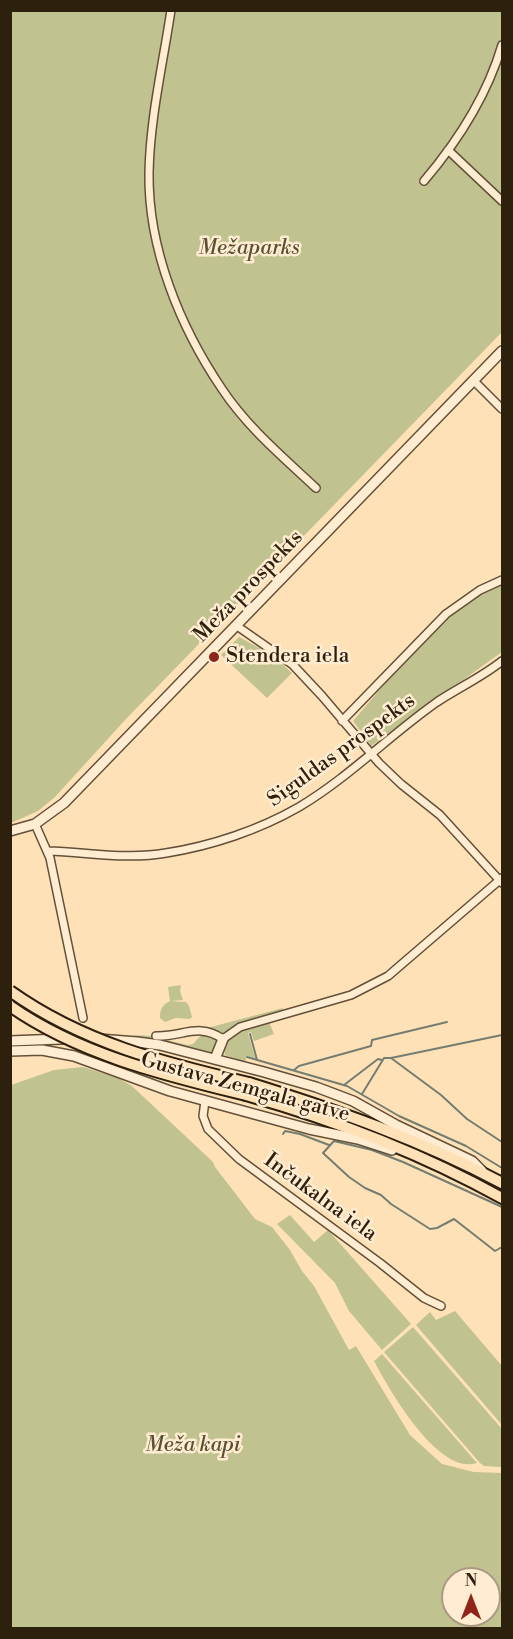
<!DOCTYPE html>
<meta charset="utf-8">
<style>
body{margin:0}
#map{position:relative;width:513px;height:1639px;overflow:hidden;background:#ffe1b8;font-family:"Libre Bodoni",serif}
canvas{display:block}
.frame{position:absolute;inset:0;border:12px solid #2d200d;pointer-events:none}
.north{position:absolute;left:441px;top:1567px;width:60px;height:60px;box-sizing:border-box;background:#ffecd1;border:2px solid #ab9a83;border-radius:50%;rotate:0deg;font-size:16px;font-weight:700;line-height:24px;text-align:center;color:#2d200d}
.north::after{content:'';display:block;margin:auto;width:21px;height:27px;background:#8f2418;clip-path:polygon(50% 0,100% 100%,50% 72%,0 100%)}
</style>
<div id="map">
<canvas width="513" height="1639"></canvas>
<div class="frame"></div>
<div class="north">N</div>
</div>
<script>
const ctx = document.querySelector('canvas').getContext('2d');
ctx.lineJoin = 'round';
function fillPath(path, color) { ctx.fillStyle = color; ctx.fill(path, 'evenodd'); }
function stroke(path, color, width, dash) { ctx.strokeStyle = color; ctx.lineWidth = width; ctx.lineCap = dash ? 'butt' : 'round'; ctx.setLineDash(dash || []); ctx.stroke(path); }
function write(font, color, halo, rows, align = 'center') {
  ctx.font = font + ' "Libre Bodoni",serif'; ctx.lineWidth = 5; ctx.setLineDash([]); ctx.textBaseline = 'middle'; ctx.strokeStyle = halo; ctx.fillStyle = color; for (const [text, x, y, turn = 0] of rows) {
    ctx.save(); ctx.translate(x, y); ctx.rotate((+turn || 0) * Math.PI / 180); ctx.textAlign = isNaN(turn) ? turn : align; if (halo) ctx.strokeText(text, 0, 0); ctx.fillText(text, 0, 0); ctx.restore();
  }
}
fillPath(new Path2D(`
 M 11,11 L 502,11 L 502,332 L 126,719 L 55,797 L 38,811 L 11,823 Z
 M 502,585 L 502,652 L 371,746 L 353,721 L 388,680 L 449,617 L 481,594 Z
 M 239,637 L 272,655 L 292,673 L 267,698 L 221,655 Z
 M 181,985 L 180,991 L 183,1000 L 170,1001 L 186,1002 L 189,1006 L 192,1017 L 190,1019 L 176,1018 L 165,1022 L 160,1018 C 160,1009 162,1005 170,1001 L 168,987 Z
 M 283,1008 L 282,1011 L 237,1025 L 226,1033 L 220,1033 L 207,1028 Z
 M 269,1022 L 274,1034 L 254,1041 L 251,1032 L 248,1033 L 255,1058 L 247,1056 L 245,1062 L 225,1055 L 223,1047 C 233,1030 251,1027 269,1022 Z
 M 202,1034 L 216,1038 L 217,1044 L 212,1052 L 208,1053 L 127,1037 C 146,1031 168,1041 188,1045 L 193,1044 Z
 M 83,1067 L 118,1078 L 132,1086 L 213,1162 L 215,1167 L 255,1219 L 272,1227 L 290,1250 L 302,1271 L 314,1286 L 349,1350 L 356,1346 L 410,1435 L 442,1464 L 474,1472 L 502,1473 L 502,1628 L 11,1628 L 11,1085 L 54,1070 ZM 453,1579 L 489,1579 L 489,1615 L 453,1615 Z
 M 254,1090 L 288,1099 L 394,1136 L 502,1187 L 502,1192 C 423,1148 339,1120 253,1092 Z
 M 290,1215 L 314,1242 L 328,1230 L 411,1324 L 382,1350 L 349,1311 L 335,1283 L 277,1224 Z
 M 455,1311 L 502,1366 L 502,1425 L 416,1325 L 430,1312 L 436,1320 Z
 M 413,1327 L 502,1429 L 502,1467 L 484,1466 L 480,1463 L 384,1352 Z
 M 382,1354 L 477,1463 C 438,1476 389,1389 374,1361 Z`), '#c0c38f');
stroke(new Path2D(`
 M 250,1034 L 257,1060
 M 247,1057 L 347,1086 L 399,1116 L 466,1146 L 502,1168
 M 391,1058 L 502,1035
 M 294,1070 L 299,1066 L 371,1046 L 372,1040 L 447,1022
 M 344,1085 L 378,1059 L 382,1060
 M 362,1094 L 384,1058 L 391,1058 L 441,1095 L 467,1119 L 502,1142
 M 283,1134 L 285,1131 L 300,1134 L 329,1145
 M 502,1207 L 403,1162 L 372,1150 L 334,1141 L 323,1153 L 349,1177 L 365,1188 L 381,1195 L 391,1204 L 430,1229 L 437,1228 L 454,1219 L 495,1251 L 502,1247`), '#737e71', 2);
const minor = new Path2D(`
 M 171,10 C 163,64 150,118 149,173 C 148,249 180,327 222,389 C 247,427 283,457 316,488
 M 448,150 L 502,201
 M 424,181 C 458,141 487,96 502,45
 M 474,381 L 502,409
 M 237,626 L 293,665 L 322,696 L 379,763 L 401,784 L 440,815 L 502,883
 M 342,721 L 446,614 L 480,590 L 502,580
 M 35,824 L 50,858 L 83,1018
 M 48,851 C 88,852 126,860 166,853 C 211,846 259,830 299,807 C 348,778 390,735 437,702 C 458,688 482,677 502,661
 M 156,1036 C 183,1037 198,1022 223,1039 L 240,1027 L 351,995 L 388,976 L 502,878
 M 205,1101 L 203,1116 L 208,1129 L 239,1159 L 380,1263 L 424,1298 L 441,1306`);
const tertiary = new Path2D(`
 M 10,831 L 35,824 L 64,803 L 502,351
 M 10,1041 L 86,1038 L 137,1042 L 160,1045 L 264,1072 L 316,1087 L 353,1101 L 396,1125 L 472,1161 L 482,1171
 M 10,1051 L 42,1050 L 74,1056 L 170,1091 L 309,1129 L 358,1139 L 392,1150
 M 215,1059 L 223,1039`);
const primary = new Path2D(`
 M 249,1083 C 339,1111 419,1139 502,1183
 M 246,1095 C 335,1120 421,1153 502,1198`);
stroke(minor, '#625038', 10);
stroke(tertiary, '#625038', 12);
stroke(primary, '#2d200d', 14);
stroke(minor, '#ffecd1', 7);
stroke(tertiary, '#ffecd1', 9);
stroke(primary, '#ffe1b8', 10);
const primaryBridge = new Path2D(`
 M 10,991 C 83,1043 164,1063 249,1083
 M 10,1006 C 80,1055 165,1075 246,1095`);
stroke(primaryBridge, '#2d200d', 14, []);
stroke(primaryBridge, '#ffe1b8', 10);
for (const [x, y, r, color] of [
 [214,657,6,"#8f2418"]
]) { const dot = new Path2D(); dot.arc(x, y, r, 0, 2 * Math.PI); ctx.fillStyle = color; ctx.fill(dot); stroke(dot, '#ffecd1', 2); }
write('italic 21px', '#595134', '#ffecd1', [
 ["Mežaparks",249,249],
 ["Meža kapi",193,1446]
]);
write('21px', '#2d200d', '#ffecd1', [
 ["Meža prospekts",249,587,-46],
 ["Siguldas prospekts",342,751,-36],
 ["Gustava Zemgala gatve",245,1088,15],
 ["Inčukalna iela",320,1198,36]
]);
write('21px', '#2d200d', '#ffecd1', [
 ["Stendera iela",226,657]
], 'left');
</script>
